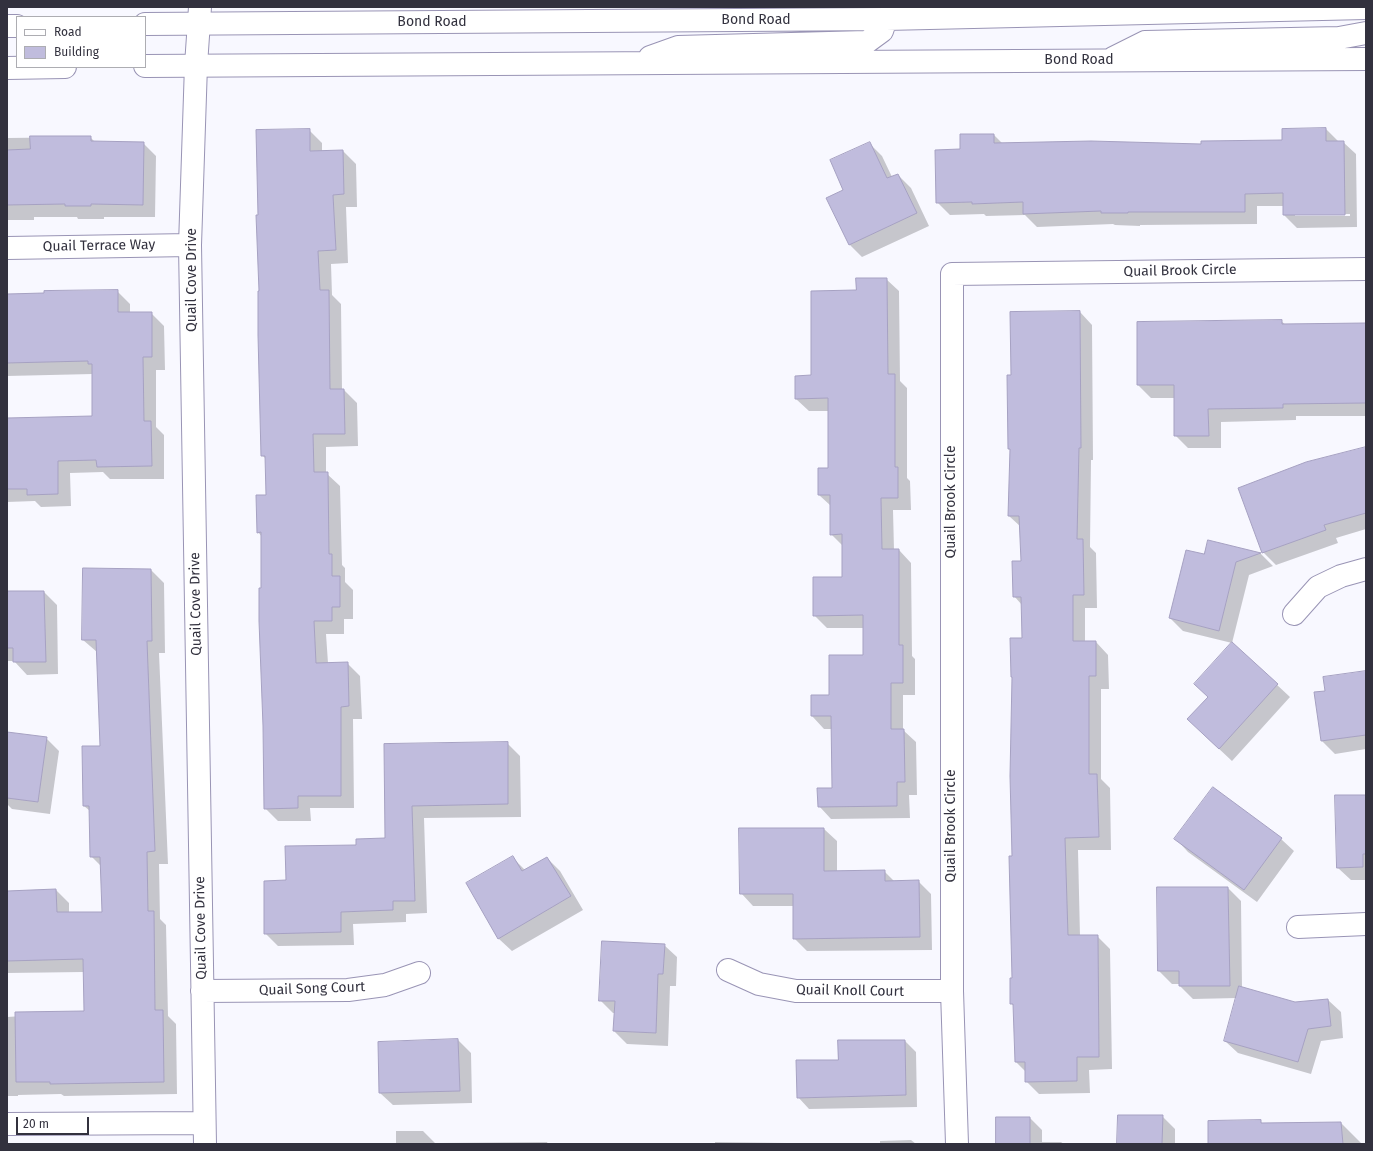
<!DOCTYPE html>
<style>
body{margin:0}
#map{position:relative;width:1373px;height:1151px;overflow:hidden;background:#f8f8ff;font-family:"Fira Sans",sans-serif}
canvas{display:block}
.frame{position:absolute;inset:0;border:8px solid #32313e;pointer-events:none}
.legend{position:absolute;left:16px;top:16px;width:130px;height:52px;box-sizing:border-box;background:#fff;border:1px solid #adadb2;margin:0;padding:5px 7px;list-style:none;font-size:12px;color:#32313e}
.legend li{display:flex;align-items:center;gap:8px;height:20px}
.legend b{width:20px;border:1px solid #adadb2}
.scale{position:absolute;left:16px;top:1117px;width:73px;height:18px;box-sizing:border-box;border:2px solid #32313e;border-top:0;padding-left:5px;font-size:12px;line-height:14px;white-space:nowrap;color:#32313e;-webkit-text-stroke:3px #fff;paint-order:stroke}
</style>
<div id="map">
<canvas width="1373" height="1151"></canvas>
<div class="frame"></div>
<ul class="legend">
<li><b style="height:5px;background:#fff"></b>Road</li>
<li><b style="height:11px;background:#c0bcdd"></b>Building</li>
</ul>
<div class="scale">20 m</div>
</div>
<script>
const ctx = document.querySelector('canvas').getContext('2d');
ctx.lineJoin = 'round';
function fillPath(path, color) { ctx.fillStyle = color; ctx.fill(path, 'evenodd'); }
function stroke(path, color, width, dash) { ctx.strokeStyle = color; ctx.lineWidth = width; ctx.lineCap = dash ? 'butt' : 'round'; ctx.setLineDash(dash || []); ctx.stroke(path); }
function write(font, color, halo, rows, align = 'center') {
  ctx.font = font + ' "Fira Sans",sans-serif'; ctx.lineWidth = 3.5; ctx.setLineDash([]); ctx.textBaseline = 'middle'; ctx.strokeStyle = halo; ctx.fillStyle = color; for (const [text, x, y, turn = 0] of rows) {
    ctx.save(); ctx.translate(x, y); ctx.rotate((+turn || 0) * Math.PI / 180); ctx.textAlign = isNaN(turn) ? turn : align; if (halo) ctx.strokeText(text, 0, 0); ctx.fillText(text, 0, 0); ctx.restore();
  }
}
fillPath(new Path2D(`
 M 1326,129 L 1339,142 L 1343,142 L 1356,154 L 1357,227 L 1297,228 L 1284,215 L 1284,206 L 1257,206 L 1257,224 L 1140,225 L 1140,226 L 1115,225 L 1113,224 L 1037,227 L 1025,215 L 986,216 L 984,214 L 950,215 L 937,202 L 961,150 L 994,135 L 1003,144 L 1202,145 L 1283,141 L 1283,130 ZM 1295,214 L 1350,214 L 1350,216 L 1295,216 Z
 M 309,130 L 322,143 L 322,152 L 343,151 L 356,164 L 357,207 L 346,207 L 348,263 L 331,264 L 332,295 L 341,304 L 342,390 L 344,390 L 357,403 L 358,446 L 326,447 L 326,473 L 340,486 L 342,565 L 345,568 L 345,582 L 353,590 L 353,619 L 344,619 L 344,634 L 326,634 L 328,663 L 347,663 L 360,676 L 362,719 L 353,719 L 354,808 L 310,808 L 311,821 L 278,821 L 265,808 L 262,537 L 258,532 L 267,496 L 266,459 L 262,455 Z
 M 90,137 L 95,142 L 143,143 L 156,156 L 155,217 L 104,217 L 104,219 L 78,219 L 77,217 L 34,217 L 34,220 L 7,220 L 7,138 Z
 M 869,143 L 882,156 L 892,177 L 898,175 L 911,188 L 929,226 L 862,257 L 850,245 L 845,190 Z
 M 886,279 L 899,291 L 900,381 L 907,388 L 907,478 L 910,481 L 911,510 L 893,510 L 894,550 L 899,550 L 911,563 L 912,656 L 915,659 L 915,695 L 903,695 L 903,730 L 916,742 L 917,795 L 909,795 L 910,818 L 831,819 L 819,806 L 833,789 L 832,729 L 824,729 L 812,716 L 812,696 L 830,696 L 864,656 L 864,628 L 827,628 L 814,615 L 843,578 L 843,546 L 831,534 L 831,506 L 819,495 L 819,469 L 829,469 L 829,411 L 809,411 L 796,399 L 812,376 L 857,291 Z
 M 117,291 L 130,304 L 130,313 L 151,313 L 164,326 L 165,370 L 156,370 L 156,427 L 164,435 L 164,479 L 110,479 L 103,472 L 70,473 L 71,506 L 41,507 L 35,501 L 7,502 L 7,419 L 94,417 L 93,374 L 7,376 L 7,295 Z
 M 1080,312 L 1092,325 L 1093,460 L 1091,460 L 1090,547 L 1096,553 L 1097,608 L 1085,608 L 1085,642 L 1096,642 L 1108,655 L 1109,689 L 1101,689 L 1101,779 L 1110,788 L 1111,850 L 1078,850 L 1080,936 L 1097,936 L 1110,949 L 1112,1069 L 1089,1070 L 1090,1093 L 1039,1094 L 1026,1081 L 1026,1072 L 1016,1062 L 1014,1006 L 1011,1003 L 1013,979 L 1014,857 L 1023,639 L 1022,605 L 1014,596 L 1022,562 L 1021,527 L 1009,516 L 1011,450 L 1009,449 L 1012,376 Z
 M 1281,321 L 1286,325 L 1366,324 L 1366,416 L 1296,416 L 1296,420 L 1221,422 L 1221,448 L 1188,448 L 1175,435 L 1175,398 L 1151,398 L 1138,385 Z
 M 1366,448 L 1366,529 L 1336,538 L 1338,543 L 1276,565 L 1263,552 Z
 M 1208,541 L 1261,554 L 1273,566 L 1249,575 L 1232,643 L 1183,631 L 1170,618 L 1205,555 Z
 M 151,570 L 164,583 L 165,653 L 159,653 L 168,864 L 159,864 L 160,919 L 166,925 L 168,1016 L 176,1024 L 177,1094 L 64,1096 L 61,1094 L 18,1095 L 18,1096 L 7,1096 L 7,1017 L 85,1012 L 84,972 L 7,973 L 7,891 L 56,890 L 69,903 L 69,913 L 103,913 L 102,867 L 91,856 L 90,811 L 84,806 L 101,747 L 97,652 L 83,640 Z
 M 7,592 L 44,592 L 57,605 L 58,674 L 27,675 L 14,661 L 7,661 Z
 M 1232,643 L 1290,697 L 1232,761 L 1201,732 L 1209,697 Z
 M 1366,672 L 1366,749 L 1335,754 L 1322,741 L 1326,692 Z
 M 7,733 L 46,738 L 59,751 L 50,814 L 12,809 L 7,804 Z
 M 507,743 L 520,756 L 521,817 L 424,818 L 427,913 L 406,914 L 406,922 L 353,924 L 354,945 L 278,946 L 265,933 L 287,881 L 357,846 L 386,839 L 385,745 Z
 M 1366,796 L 1366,880 L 1351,880 L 1338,868 Z
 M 740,829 L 824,829 L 837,841 L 837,872 L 884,871 L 894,881 L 918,881 L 931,894 L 932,950 L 807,951 L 794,938 L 794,906 L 753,906 L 741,893 Z
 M 1176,839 L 1281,839 L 1294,851 L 1257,902 L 1188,852 Z
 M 512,857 L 525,870 L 547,858 L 560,871 L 583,910 L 512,951 L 499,939 L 467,884 Z
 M 1228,888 L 1241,901 L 1242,988 L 1295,1003 L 1328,1000 L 1341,1012 L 1343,1038 L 1321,1041 L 1311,1074 L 1238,1053 L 1225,1041 L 1237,998 L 1193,999 L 1180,986 L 1180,984 L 1172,984 L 1159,971 Z
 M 664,945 L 677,957 L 676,986 L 670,986 L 668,1046 L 627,1044 L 614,1031 L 615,1013 L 613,1013 L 600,1000 Z
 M 458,1040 L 471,1053 L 472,1103 L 393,1105 L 380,1093 Z
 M 905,1041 L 916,1052 L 917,1107 L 809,1109 L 798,1097 L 839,1061 Z
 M 1162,1116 L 1175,1129 L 1175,1144 L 1118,1144 Z
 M 1030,1118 L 1042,1130 L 1042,1142 L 1061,1142 L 1064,1144 L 997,1144 Z
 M 1260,1121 L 1263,1124 L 1341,1123 L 1362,1144 L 1209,1144 Z
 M 396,1131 L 423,1131 L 435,1143 L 547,1142 L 548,1144 L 396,1144 Z
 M 911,1140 L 916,1144 L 880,1144 L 880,1141 Z
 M 715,1142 L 787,1143 L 788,1144 L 715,1144 Z`), '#0003');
const building = new Path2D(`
 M 1326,128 L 1326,141 L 1344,141 L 1345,215 L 1283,215 L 1283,193 L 1245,194 L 1245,212 L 1128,212 L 1128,213 L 1101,213 L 1101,211 L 1023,214 L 1023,202 L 972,204 L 972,202 L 936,203 L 935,150 L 960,149 L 960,134 L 994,134 L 994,143 L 1091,141 L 1201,144 L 1201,141 L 1282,140 L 1282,129 Z
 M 310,129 L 310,151 L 343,150 L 344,194 L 333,195 L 336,250 L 318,251 L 320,290 L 329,290 L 330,389 L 344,389 L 345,434 L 313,434 L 314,472 L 328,472 L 329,554 L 332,554 L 332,576 L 340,576 L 340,607 L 332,607 L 332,621 L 314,621 L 316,663 L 348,662 L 349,706 L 341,707 L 341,796 L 298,796 L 298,808 L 264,809 L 263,726 L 259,621 L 259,588 L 261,588 L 261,532 L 257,533 L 256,495 L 266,495 L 265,456 L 261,456 L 258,335 L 258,291 L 259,291 L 256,215 L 258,215 L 256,130 Z
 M 30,136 L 91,136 L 91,141 L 144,142 L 143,205 L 91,204 L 91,206 L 65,206 L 65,204 L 7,205 L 7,150 L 30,149 Z
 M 870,142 L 887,178 L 898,174 L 917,213 L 849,245 L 826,198 L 843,190 L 830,160 Z
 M 856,278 L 887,278 L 888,374 L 895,374 L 895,467 L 898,467 L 898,498 L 881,498 L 882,549 L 899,549 L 899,645 L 903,645 L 903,683 L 891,683 L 891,729 L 904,729 L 905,782 L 897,782 L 897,806 L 818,807 L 817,788 L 832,788 L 831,716 L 811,716 L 811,695 L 829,695 L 829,655 L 863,655 L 863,615 L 813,616 L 813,577 L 842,577 L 842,534 L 830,535 L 830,495 L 818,495 L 818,468 L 828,468 L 828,398 L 795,399 L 795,376 L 811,375 L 811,291 L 856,290 Z
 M 118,290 L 118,312 L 152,312 L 152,357 L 143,357 L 144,421 L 151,421 L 152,466 L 97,467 L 96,460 L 58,461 L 58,494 L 27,495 L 27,489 L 7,489 L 7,418 L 92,416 L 92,364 L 88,364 L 88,361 L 7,363 L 7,294 L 44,293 L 44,291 Z
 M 1080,311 L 1081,448 L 1079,448 L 1077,539 L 1083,539 L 1084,595 L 1073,595 L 1073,641 L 1096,641 L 1096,676 L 1089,676 L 1089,774 L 1097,774 L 1099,837 L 1065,838 L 1068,935 L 1098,935 L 1099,1057 L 1077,1057 L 1077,1081 L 1025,1082 L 1025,1062 L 1015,1062 L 1013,1004 L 1010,1004 L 1010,978 L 1012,978 L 1009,856 L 1012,856 L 1010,776 L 1012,677 L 1011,677 L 1010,638 L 1022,638 L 1021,597 L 1013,597 L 1012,561 L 1021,561 L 1019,516 L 1008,516 L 1010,449 L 1008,449 L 1007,375 L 1011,375 L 1010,312 Z
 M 1282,320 L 1282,324 L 1366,323 L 1366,403 L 1283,404 L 1283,408 L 1208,409 L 1209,436 L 1174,436 L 1174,385 L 1137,385 L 1137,322 Z
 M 1366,447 L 1366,513 L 1324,525 L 1326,530 L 1262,553 L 1238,488 L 1306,462 Z
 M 1208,540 L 1261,553 L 1236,562 L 1219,631 L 1169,618 L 1186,550 L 1204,554 Z
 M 83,568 L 151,569 L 152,641 L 147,641 L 155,851 L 147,852 L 148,911 L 154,911 L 155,1010 L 163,1010 L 164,1082 L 50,1084 L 50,1082 L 16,1082 L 15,1012 L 84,1011 L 83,959 L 7,961 L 7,891 L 56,889 L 57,912 L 102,912 L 100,857 L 90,857 L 89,806 L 83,806 L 82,746 L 100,746 L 96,640 L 82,640 Z
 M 7,591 L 44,591 L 46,662 L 13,662 L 13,648 L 7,648 Z
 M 1232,642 L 1278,684 L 1219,749 L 1187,719 L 1208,697 L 1194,684 Z
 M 1366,671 L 1366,735 L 1321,741 L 1314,692 L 1325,691 L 1323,677 Z
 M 7,732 L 47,737 L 38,802 L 7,798 Z
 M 508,742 L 508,804 L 412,806 L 415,901 L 393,901 L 393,910 L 341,912 L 341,932 L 264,934 L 264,881 L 286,880 L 285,846 L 356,845 L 356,839 L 385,838 L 384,744 Z
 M 1213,787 L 1282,838 L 1244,890 L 1174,839 Z
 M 1335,795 L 1366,795 L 1366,854 L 1363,854 L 1363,867 L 1337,868 Z
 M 739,828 L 824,828 L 824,871 L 885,870 L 885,881 L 919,880 L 920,937 L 793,939 L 793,894 L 740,894 Z
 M 513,856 L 522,871 L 547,857 L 571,896 L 498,939 L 466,883 Z
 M 1157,887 L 1228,887 L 1230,986 L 1179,986 L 1179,971 L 1158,971 Z
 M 602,941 L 665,944 L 663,974 L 658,974 L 656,1033 L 613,1031 L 615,1001 L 599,1001 Z
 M 1239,986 L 1295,1002 L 1328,999 L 1331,1026 L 1308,1029 L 1298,1062 L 1224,1041 Z
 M 458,1039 L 460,1091 L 379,1093 L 378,1042 Z
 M 838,1040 L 905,1040 L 906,1095 L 797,1098 L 796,1060 L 838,1060 Z
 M 1118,1115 L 1163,1115 L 1162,1144 L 1117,1144 Z
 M 996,1117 L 1030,1117 L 1030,1144 L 996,1144 Z
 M 1261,1120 L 1261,1123 L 1341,1122 L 1343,1144 L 1208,1144 L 1208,1121 Z`);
fillPath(building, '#c0bcdd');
stroke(building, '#a6a1c2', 1);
const street = new Path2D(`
 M 196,65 L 190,245 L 205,1144
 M 7,248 L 190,245
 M 1294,614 L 1318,587 L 1341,576 L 1366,569
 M 1298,927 L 1366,924
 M 728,970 L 759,984 L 796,991 L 952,991
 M 202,991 L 348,990 L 385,985 L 419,973
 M 7,1124 L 204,1123
 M 957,1144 L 952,991 L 952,274 L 1366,269`);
const secondary = new Path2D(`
 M 196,65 L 200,7`);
const primary = new Path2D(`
 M 145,24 L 886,19 L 1366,8
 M 7,26 L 17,26
 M 650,57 L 678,47 L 867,42 L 882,31 L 886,19
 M 1113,58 L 1145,42 L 1339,38 L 1366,33
 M 145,66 L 1366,59
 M 7,68 L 65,67`);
stroke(street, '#9994b5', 24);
stroke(secondary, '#9994b5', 24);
stroke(primary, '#9994b5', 24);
stroke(street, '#fff', 22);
stroke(secondary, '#fff', 22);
stroke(primary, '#fff', 22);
write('14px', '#32313e', '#fff', [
 ["Bond Road",756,20],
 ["Bond Road",432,22],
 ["Bond Road",1079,60],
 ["Quail Terrace Way",99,246,-1],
 ["Quail Brook Circle",1180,271,-1],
 ["Quail Cove Drive",192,280,-90],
 ["Quail Brook Circle",951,502,-90],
 ["Quail Cove Drive",196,604,-91],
 ["Quail Brook Circle",951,826,-90],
 ["Quail Cove Drive",201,928,-91],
 ["Quail Song Court",312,989,-2],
 ["Quail Knoll Court",850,991,1]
]);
</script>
